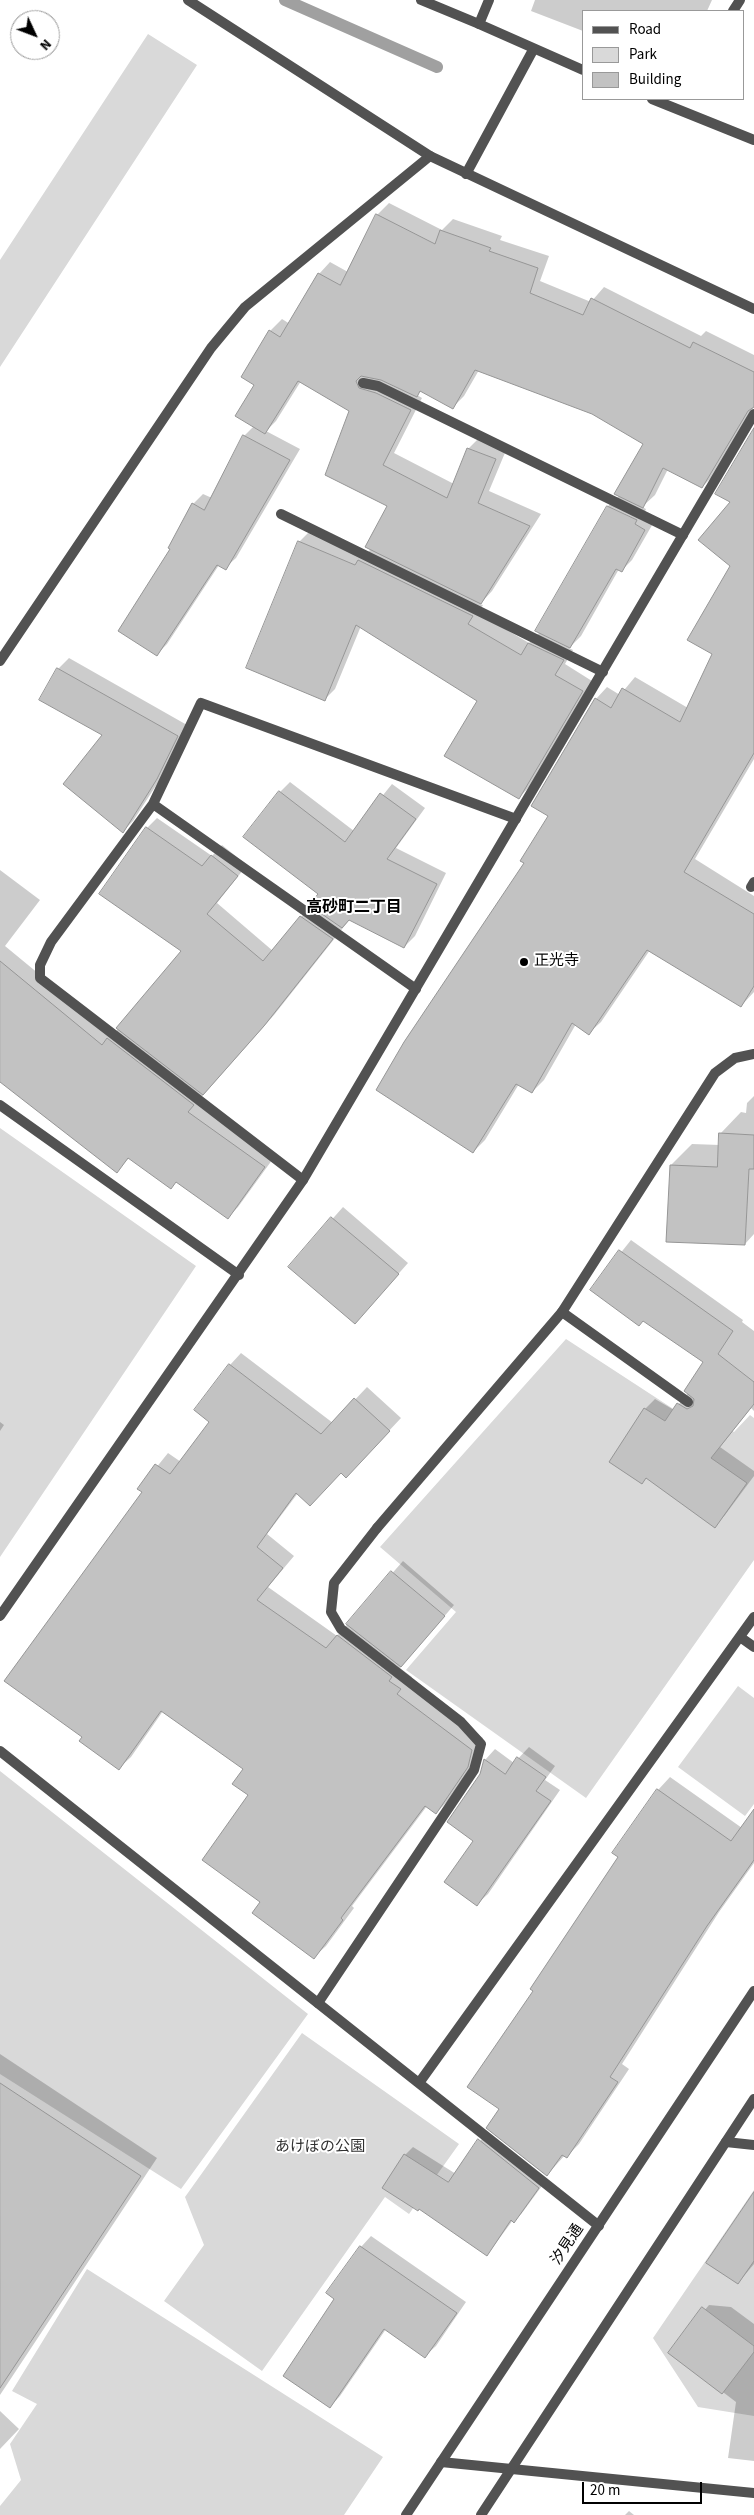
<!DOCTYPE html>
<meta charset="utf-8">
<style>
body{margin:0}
#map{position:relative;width:754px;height:2515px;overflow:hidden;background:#fff;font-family:"Source Sans 3",sans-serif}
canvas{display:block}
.legend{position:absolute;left:582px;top:10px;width:162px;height:90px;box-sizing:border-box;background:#fff;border:1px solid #999;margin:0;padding:6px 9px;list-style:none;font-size:15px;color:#000}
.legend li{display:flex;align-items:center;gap:10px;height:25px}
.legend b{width:25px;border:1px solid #999}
.north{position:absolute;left:10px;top:10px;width:50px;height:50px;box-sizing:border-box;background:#fff;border:1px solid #999;border-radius:50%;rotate:133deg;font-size:14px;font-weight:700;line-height:20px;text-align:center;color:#000}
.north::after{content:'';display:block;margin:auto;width:18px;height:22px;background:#000;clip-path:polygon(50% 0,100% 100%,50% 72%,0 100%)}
.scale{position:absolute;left:582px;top:2482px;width:120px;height:22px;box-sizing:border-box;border:2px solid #000;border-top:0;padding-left:6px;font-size:15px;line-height:18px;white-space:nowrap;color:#000;-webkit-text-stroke:4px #fff;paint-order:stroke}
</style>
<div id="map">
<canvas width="754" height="2515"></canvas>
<ul class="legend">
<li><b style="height:6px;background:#525252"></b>Road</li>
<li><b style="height:14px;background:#d9d9d9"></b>Park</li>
<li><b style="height:14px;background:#c2c2c2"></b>Building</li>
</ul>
<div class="north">N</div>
<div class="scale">20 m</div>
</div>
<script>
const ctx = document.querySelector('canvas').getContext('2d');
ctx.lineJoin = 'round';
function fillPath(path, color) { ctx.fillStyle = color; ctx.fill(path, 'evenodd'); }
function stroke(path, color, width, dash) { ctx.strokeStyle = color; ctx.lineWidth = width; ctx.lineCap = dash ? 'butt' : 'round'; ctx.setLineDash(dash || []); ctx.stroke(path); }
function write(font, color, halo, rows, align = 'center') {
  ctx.font = font + ' "Source Sans 3","Noto Sans JP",sans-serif'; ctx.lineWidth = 4; ctx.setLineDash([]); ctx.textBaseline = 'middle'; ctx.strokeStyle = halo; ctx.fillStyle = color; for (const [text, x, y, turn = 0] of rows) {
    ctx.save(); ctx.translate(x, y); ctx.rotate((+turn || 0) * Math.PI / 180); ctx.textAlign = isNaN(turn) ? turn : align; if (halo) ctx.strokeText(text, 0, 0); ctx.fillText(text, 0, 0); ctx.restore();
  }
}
fillPath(new Path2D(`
 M 148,34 L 197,65 L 0,367 L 0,260 Z
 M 0,1128 L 196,1266 L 0,1557 Z
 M 566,1339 L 701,1427 L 711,1417 L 734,1432 L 750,1415 L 754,1418 L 754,1560 L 586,1798 L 406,1670 L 456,1612 L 380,1547 Z
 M 738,1686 L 754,1698 L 754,1804 L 745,1816 L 678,1767 Z
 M 0,1771 L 308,2014 L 181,2189 L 0,2074 Z
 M 302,2033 L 459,2144 L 409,2214 L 385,2197 L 262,2371 L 164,2301 L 204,2245 L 185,2197 Z
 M 754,2190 L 754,2416 L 698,2407 L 653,2338 Z
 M 87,2269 L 383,2457 L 344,2515 L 0,2515 L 0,2506 L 21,2480 L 10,2444 L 37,2404 L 12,2391 Z`), '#d9d9d9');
fillPath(new Path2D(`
 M 535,0 L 712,0 L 707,11 L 583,11 L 583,31 L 531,11 Z
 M 389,203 L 442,230 L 453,219 L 502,236 L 500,240 L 549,256 L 540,281 L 591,302 L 604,287 L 701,336 L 706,331 L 754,355 L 754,407 L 714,475 L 702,487 L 668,469 L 655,495 L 642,507 L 646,509 L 644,514 L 655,520 L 632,560 L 621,571 L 619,569 L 581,636 L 569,648 L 573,650 L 565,664 L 592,681 L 529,787 L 519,798 L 478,700 L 361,626 L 335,689 L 325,699 L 299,542 L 310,531 L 365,555 L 371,549 L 389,505 L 350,411 L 301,381 L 276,421 L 266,431 L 300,449 L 236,558 L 225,568 L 219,565 L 167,644 L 157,654 L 172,549 L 193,504 L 203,494 L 212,498 L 244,436 L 254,426 L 256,384 L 243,376 L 270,331 L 282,319 L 290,324 L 319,274 L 330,262 L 348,272 L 377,215 ZM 479,370 L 592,412 L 645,444 L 620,495 L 608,506 L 537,630 L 540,632 L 529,643 L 478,613 L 483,605 L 480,604 L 492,591 L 541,514 L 489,491 L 507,448 L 480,437 L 468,449 L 454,484 L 394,453 L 422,398 L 417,395 L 422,390 L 452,408 L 464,396 Z
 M 754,428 L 754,759 L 695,859 L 754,896 L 754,992 L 741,1006 L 650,950 L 601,1022 L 589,1033 L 576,1024 L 544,1080 L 532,1092 L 519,1084 L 485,1140 L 473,1152 L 526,863 L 549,815 L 596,699 L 607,687 L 620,695 L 635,677 L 688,708 L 714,654 L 731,566 L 732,501 Z
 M 69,658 L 187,725 L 168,767 L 133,821 L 123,831 L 104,735 L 58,669 Z
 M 290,782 L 354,831 L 392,784 L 425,808 L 396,848 L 446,873 L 415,936 L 404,947 L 350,919 L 274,1015 L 198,1101 L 275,1156 L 238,1207 L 228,1217 L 177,1181 L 129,1158 L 117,1171 L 0,1081 L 0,870 L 40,900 L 5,946 L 113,1035 L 182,951 L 147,828 L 157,818 L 212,856 L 222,845 L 247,865 L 217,903 L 273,951 L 320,894 L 280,792 Z
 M 754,1096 L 754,1234 L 745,1244 L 671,1165 L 692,1144 L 720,1145 L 720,1134 L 741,1112 L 746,1113 L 747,1103 Z
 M 343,1207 L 408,1263 L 355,1323 L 290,1267 Z
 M 631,1240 L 743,1320 L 742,1322 L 754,1331 L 754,1411 L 751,1408 L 720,1447 L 754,1471 L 754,1476 L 725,1515 L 715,1526 L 647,1477 L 642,1482 L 645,1409 L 655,1399 L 674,1410 L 688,1393 L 704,1361 L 644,1320 L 591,1290 Z
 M 241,1353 L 333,1423 L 367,1387 L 401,1418 L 358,1464 L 298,1493 L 267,1534 L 294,1556 L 268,1587 L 337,1636 L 403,1561 L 454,1605 L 400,1668 L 412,1677 L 408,1682 L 483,1738 L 479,1754 L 448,1801 L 436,1813 L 427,1806 L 352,1906 L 354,1908 L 326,1946 L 314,1957 L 262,1901 L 245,1769 L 163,1711 L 131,1757 L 119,1768 L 84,1737 L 143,1492 L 139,1489 L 168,1453 L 181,1462 L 211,1422 L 230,1365 Z
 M 0,1422 L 4,1425 L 0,1431 Z
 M 529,1747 L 555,1766 L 545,1780 L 560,1790 L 488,1894 L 477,1904 L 474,1841 L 481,1774 L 485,1760 L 495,1749 L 514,1763 Z
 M 670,1777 L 742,1828 L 754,1811 L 754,1863 L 719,1912 L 622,2064 L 629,2069 L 579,2144 L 566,2157 L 565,2155 L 547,2175 L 501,2109 L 535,1991 L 620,1857 L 658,1790 Z
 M 0,2054 L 157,2158 L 0,2395 Z
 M 487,2132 L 547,2179 L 522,2213 L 514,2221 L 513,2220 L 487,2255 L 405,2155 L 413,2147 L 456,2174 Z
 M 754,2194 L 754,2264 L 738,2283 Z
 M 371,2236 L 466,2302 L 436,2346 L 425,2356 L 386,2329 L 340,2396 L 330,2407 L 336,2299 L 361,2247 Z
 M 709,2305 L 731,2307 L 754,2324 L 754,2461 L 728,2458 L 736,2402 L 670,2352 Z
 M 0,2411 L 19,2429 L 0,2449 Z
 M 629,2511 L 634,2515 L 625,2515 Z`), '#0003');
stroke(new Path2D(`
 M 285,0 L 437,67`), '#a0a0a0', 12);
const building = new Path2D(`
 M 376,214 L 435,244 L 440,230 L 491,248 L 489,251 L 538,268 L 530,293 L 583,315 L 591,298 L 690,348 L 693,342 L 754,372 L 754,407 L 748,411 L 702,488 L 663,468 L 643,508 L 614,494 L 643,444 L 592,414 L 475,370 L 453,409 L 420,391 L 417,397 L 381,380 L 361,376 L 356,381 L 359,388 L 376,393 L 411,410 L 383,465 L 447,498 L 467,448 L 496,459 L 478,503 L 530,526 L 481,604 L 365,547 L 387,506 L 325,475 L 349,411 L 298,381 L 265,434 L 235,416 L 254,385 L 241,377 L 269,330 L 280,337 L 318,273 L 340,285 Z
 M 754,428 L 754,753 L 684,872 L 754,914 L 754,986 L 741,1007 L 647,950 L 589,1035 L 572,1023 L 532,1093 L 516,1084 L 473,1153 L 376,1090 L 404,1042 L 524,863 L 520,861 L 548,816 L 531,806 L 595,698 L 611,708 L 622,688 L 680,722 L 712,654 L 687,640 L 730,566 L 698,540 L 730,502 L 715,494 Z
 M 243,435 L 290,460 L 226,570 L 217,565 L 157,656 L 118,631 L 170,549 L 168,548 L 192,503 L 204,510 Z
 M 607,506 L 637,520 L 635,524 L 645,530 L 622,572 L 616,569 L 570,648 L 535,631 Z
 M 298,541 L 355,565 L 358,560 L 473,616 L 468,624 L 521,655 L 528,643 L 564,660 L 555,675 L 583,691 L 519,799 L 444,756 L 477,701 L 356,625 L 325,701 L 246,668 Z
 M 57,668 L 178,736 L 157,779 L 123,833 L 63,784 L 102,735 L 39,700 Z
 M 279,791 L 345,842 L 380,793 L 416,819 L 387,859 L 437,884 L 404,948 L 349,920 L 342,928 L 309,905 L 318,894 L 243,837 Z
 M 146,827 L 202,866 L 211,855 L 238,876 L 207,914 L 263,961 L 300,916 L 333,939 L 264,1026 L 203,1095 L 116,1028 L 181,951 L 99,894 Z
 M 0,961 L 102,1045 L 107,1038 L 194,1105 L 188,1112 L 265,1167 L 228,1219 L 176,1182 L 171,1189 L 128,1158 L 117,1173 L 0,1082 Z
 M 719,1133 L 754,1135 L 754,1169 L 749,1169 L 745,1245 L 666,1242 L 670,1165 L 717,1167 Z
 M 331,1217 L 399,1274 L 355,1324 L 288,1267 Z
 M 619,1250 L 733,1331 L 718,1354 L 754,1382 L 754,1404 L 711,1458 L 747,1483 L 715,1528 L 646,1478 L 642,1484 L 609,1462 L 644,1408 L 665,1421 L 677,1403 L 687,1409 L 693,1406 L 694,1399 L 684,1391 L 703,1362 L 643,1321 L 639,1326 L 590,1290 Z
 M 229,1364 L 321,1434 L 354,1398 L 390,1431 L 346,1478 L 341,1473 L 310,1506 L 296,1493 L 257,1547 L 283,1568 L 257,1600 L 326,1648 L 337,1635 L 392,1677 L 389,1681 L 401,1689 L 397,1694 L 472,1750 L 468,1767 L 436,1814 L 425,1806 L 341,1918 L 343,1920 L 314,1959 L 252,1913 L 260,1902 L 202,1860 L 248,1795 L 232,1784 L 243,1769 L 161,1711 L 119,1770 L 79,1741 L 82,1737 L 4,1681 L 142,1492 L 137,1489 L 155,1464 L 170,1474 L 209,1422 L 194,1410 Z
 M 391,1571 L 445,1616 L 401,1667 L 346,1624 Z
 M 517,1757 L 546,1777 L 536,1791 L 551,1801 L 477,1906 L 444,1882 L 473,1841 L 447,1822 L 480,1774 L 484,1759 L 505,1774 Z
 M 657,1789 L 731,1841 L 754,1809 L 754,1860 L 707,1926 L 610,2077 L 618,2082 L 567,2158 L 562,2155 L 547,2176 L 486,2128 L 499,2109 L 467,2087 L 533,1991 L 530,1989 L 618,1857 L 612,1853 Z
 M 0,2083 L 141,2176 L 0,2388 Z
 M 478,2139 L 539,2188 L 514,2223 L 511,2220 L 487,2256 L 419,2209 L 418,2211 L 382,2188 L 404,2154 L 448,2182 Z
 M 754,2192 L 754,2261 L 738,2284 L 706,2263 Z
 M 360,2246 L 457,2313 L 425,2358 L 384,2329 L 330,2408 L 283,2376 L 334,2299 L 326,2293 Z
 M 702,2307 L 754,2346 L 754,2352 L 722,2394 L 668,2353 Z`);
fillPath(building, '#c2c2c2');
stroke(building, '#969696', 1);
stroke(new Path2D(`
 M 421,0 L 479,24
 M 466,174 L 533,50
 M 363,383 L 378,386 L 683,535
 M 281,514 L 603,672
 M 0,661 L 211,348 L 245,307 L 430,156 L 188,0
 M 153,804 L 416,989
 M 751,887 L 754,882
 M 303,1180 L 40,978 L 40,965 L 51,942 L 153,804 L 201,703 L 516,819
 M 562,1312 L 688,1402
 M 318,2003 L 474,1770 L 481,1744 L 461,1722 L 341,1629 L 331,1612 L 334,1583 L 377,1528`), '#525252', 10);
stroke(new Path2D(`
 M 489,0 L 479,24 L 583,70
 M 733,11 L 740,0
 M 652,99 L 754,140
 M 430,156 L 754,309
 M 0,1105 L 239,1275
 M 377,1528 L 562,1312 L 715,1073 L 735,1058 L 754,1054
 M 0,1616 L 303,1180 L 754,414
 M 740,1637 L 754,1647
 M 0,1751 L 599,2226
 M 419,2083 L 754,1617
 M 726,2142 L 754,2145
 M 441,2462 L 754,2493`), '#525252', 10);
stroke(new Path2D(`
 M 406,2515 L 754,1991
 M 481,2515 L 754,2099`), '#525252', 10);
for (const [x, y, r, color] of [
 [524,962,5,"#000"]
]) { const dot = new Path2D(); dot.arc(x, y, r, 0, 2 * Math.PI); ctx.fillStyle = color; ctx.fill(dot); stroke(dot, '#fff', 2); }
write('15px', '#000', '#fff', [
 ["正光寺",534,962]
], 'left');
write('15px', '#303030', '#fff', [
 ["あけぼの公園",320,2148]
]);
write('15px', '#000', '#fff', [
 ["汐見通",568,2245,-56]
]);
write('bold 16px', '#000', '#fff', [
 ["高砂町二丁目",354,908]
]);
</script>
